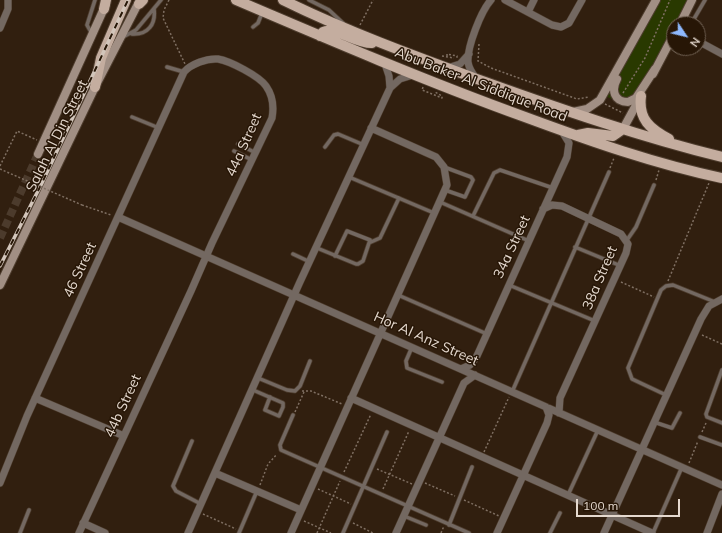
<!DOCTYPE html>
<style>
body{margin:0}
#map{position:relative;width:722px;height:533px;overflow:hidden;background:#311f0f;font-family:Mulish,sans-serif}
canvas{display:block}
.north{position:absolute;left:666px;top:16px;width:40px;height:40px;box-sizing:border-box;background:#271606;border:1px solid #736456;border-radius:50%;rotate:125deg;font-size:11px;font-weight:700;line-height:16px;text-align:center;color:#e5d9cf}
.north::after{content:'';display:block;margin:auto;width:14px;height:18px;background:#8eb8fd;clip-path:polygon(50% 0,100% 100%,50% 72%,0 100%)}
.scale{position:absolute;left:576px;top:499px;width:104px;height:18px;box-sizing:border-box;border:2px solid #e5d9cf;border-top:0;padding-left:5px;font-size:12px;line-height:14px;white-space:nowrap;color:#e5d9cf;-webkit-text-stroke:3px #271606;paint-order:stroke}
</style>
<div id="map">
<canvas width="722" height="533"></canvas>
<div class="north">N</div>
<div class="scale">100 m</div>
</div>
<script>
const ctx = document.querySelector('canvas').getContext('2d');
ctx.lineJoin = 'round';
function fillPath(path, color) { ctx.fillStyle = color; ctx.fill(path, 'evenodd'); }
function stroke(path, color, width, dash) { ctx.strokeStyle = color; ctx.lineWidth = width; ctx.lineCap = dash ? 'butt' : 'round'; ctx.setLineDash(dash || []); ctx.stroke(path); }
function write(font, color, halo, rows, align = 'center') {
  ctx.font = font + ' Mulish,sans-serif'; ctx.lineWidth = 3; ctx.setLineDash([]); ctx.textBaseline = 'middle'; ctx.strokeStyle = halo; ctx.fillStyle = color; for (const [text, x, y, turn = 0] of rows) {
    ctx.save(); ctx.translate(x, y); ctx.rotate((+turn || 0) * Math.PI / 180); ctx.textAlign = isNaN(turn) ? turn : align; if (halo) ctx.strokeText(text, 0, 0); ctx.fillText(text, 0, 0); ctx.restore();
  }
}
fillPath(new Path2D(`
 M 659,0 L 691,0 L 678,24 L 674,24 L 674,31 L 633,107 L 607,97 Z`), '#293900');
stroke(new Path2D(`
 M 0,238 L 38,154`), '#4c3b2c', 8, [8, 4]);
const lane = new Path2D(`
 M 309,0 L 329,10 L 344,24
 M 691,24 L 705,0
 M 253,27 L 258,23 L 262,13
 M 92,34 L 87,25 L 95,0
 M 132,34 C 148,35 156,24 154,9
 M 121,38 L 136,30 L 161,0
 M 167,67 L 184,72
 M 132,117 L 159,128
 M 238,144 L 256,153
 M 325,147 L 334,135 L 338,134 L 364,145
 M 234,151 L 252,160
 M 444,167 L 471,177 L 473,180 L 465,197 L 445,190
 M 349,177 L 434,213
 M 440,202 L 529,241
 M 473,216 L 494,173 L 500,170 L 503,171 L 553,188
 M 627,240 L 636,227 L 654,185
 M 371,242 L 380,238 L 399,198
 M 575,247 L 621,266
 M 317,248 L 356,264 L 358,264 L 363,261 L 370,240 L 347,231 L 335,256
 M 293,254 L 310,262
 M 509,285 L 595,321
 M 398,295 L 487,334
 M 412,347 L 406,361 L 407,368 L 442,382
 M 722,370 L 706,414 L 707,417 L 722,423
 M 258,378 L 287,390 L 295,391 L 300,386 L 310,361
 M 253,390 L 283,403 L 283,407 L 279,416 L 265,410 L 270,397
 M 512,392 L 609,172
 M 666,395 L 632,379 L 628,368 L 661,290 L 666,286 L 673,285 L 715,302
 M 293,415 L 280,445 L 281,450 L 469,533
 M 654,422 L 672,428 L 680,413
 M 700,437 L 722,445
 M 192,441 L 173,486 L 176,491 L 201,504
 M 568,495 L 598,430
 M 404,516 L 426,525
 M 449,525 L 472,467
 M 20,533 L 29,510
 M 239,533 L 257,491
 M 343,533 L 387,432
 M 550,533 L 560,513
 M 653,533 L 682,467`);
const street = new Path2D(`
 M 505,0 L 552,25 L 561,27 L 569,23 L 582,0
 M 528,12 L 534,0
 M 0,28 L 8,9 L 8,0
 M 698,41 L 722,54
 M 385,64 L 389,76 L 390,88
 M 447,68 L 460,64 L 469,54
 M 476,78 C 472,73 469,69 468,62 C 467,47 481,11 491,0
 M 543,209 L 552,205 L 562,206 L 621,234 L 628,244 L 626,253 L 560,398 L 559,413
 M 118,217 L 722,485
 M 461,369 L 470,365 L 476,358 L 567,157 L 569,143 L 561,130
 M 35,398 L 124,436
 M 351,398 L 652,533
 M 215,473 L 301,510
 M 0,483 L 27,416 L 184,72 C 191,64 207,58 218,59 C 230,61 259,76 266,86 C 273,96 274,107 272,118 L 212,243 L 191,291 L 79,533
 M 83,523 L 105,533
 M 188,533 L 299,284 L 390,88 L 400,79 L 413,75
 M 291,533 L 447,185 L 444,167 L 436,157 L 371,128
 M 396,533 L 464,383 L 475,375
 M 497,533 L 547,423 L 549,415 L 546,407
 M 604,533 L 701,319 L 709,306 L 722,299
 M 707,533 L 722,494`);
const secondary = new Path2D(`
 M 680,24 L 692,0
 M 653,74 L 674,34
 M 617,79 C 611,90 614,102 628,102 L 636,98 L 655,69
 M 573,112 L 587,109 L 600,100 L 656,0
 M 623,129 L 641,96
 M 38,154 L 106,4
 M 0,285 L 95,87 L 140,0`);
const primary = new Path2D(`
 M 236,0 C 332,41 428,82 525,117 C 590,141 655,164 722,178
 M 283,0 C 348,32 417,57 485,82 C 563,110 641,137 722,157
 M 139,4 L 143,0
 M 104,9 L 106,0
 M 320,36 L 323,32 C 335,26 357,44 372,43
 M 95,87 L 101,58 L 126,0
 M 641,96 C 638,119 650,129 669,139
 M 578,135 L 588,133 L 613,136 L 623,129`);
stroke(lane, '#4e3d2e', 5);
stroke(street, '#4e3d2e', 8);
stroke(secondary, '#4e3d2e', 10);
stroke(primary, '#4e3d2e', 12);
stroke(new Path2D(`
 M 169,0 L 164,10 L 163,18 L 185,64
 M 360,25 L 373,0
 M 479,44 L 478,61 L 491,68 L 577,99 L 589,97
 M 442,56 L 454,58
 M 447,56 L 447,54 L 457,56 L 457,58
 M 423,87 L 422,90 L 442,98 L 442,96 L 435,92
 M 623,93 L 645,58 L 670,0
 M 605,104 L 623,113
 M 0,166 L 17,131 L 37,140
 M 610,168 L 614,158
 M 656,180 L 659,170
 M 82,205 L 111,215
 M 668,281 L 709,183
 M 621,282 L 654,297
 M 702,335 L 722,344
 M 302,391 L 311,391 L 342,404
 M 295,412 L 304,392
 M 702,432 L 706,423
 M 484,452 L 509,397
 M 689,463 L 698,441
 M 377,469 L 412,484
 M 344,472 L 371,414
 M 425,483 L 455,496
 M 260,485 L 268,464 L 277,454
 M 318,489 L 351,504
 M 383,489 L 409,431
 M 464,500 L 499,516
 M 203,514 L 236,529
 M 304,521 L 331,533
 M 353,523 L 373,533
 M 317,533 L 340,481
 M 441,533 L 444,526`), '#7f6f62', 1.5, [2, 2]);
stroke(lane, '#736861', 3.5);
stroke(street, '#736861', 7);
stroke(secondary, '#a18f84', 8);
stroke(primary, '#c4ad9f', 10);
const rail = new Path2D(`
 M 0,266 L 42,183 L 128,0`);
stroke(rail, '#d2c5ba', 3.5);
stroke(rail, '#271606', 2, [6]);
stroke(new Path2D(`
 M 0,169 L 82,205`), '#7f6f62', 1.5, [2, 2]);
write('14px', '#e5d9cf', '#271606', [
 ["Abu Baker Al Siddique Road",481,85,21],
 ["Salah Al Din Street",57,136,-64],
 ["44a Street",244,145,-66],
 ["34a Street",512,247,-65],
 ["46 Street",80,270,-65],
 ["38a Street",600,278,-67],
 ["Hor Al Anz Street",426,339,24],
 ["44b Street",123,406,-65]
]);
</script>
